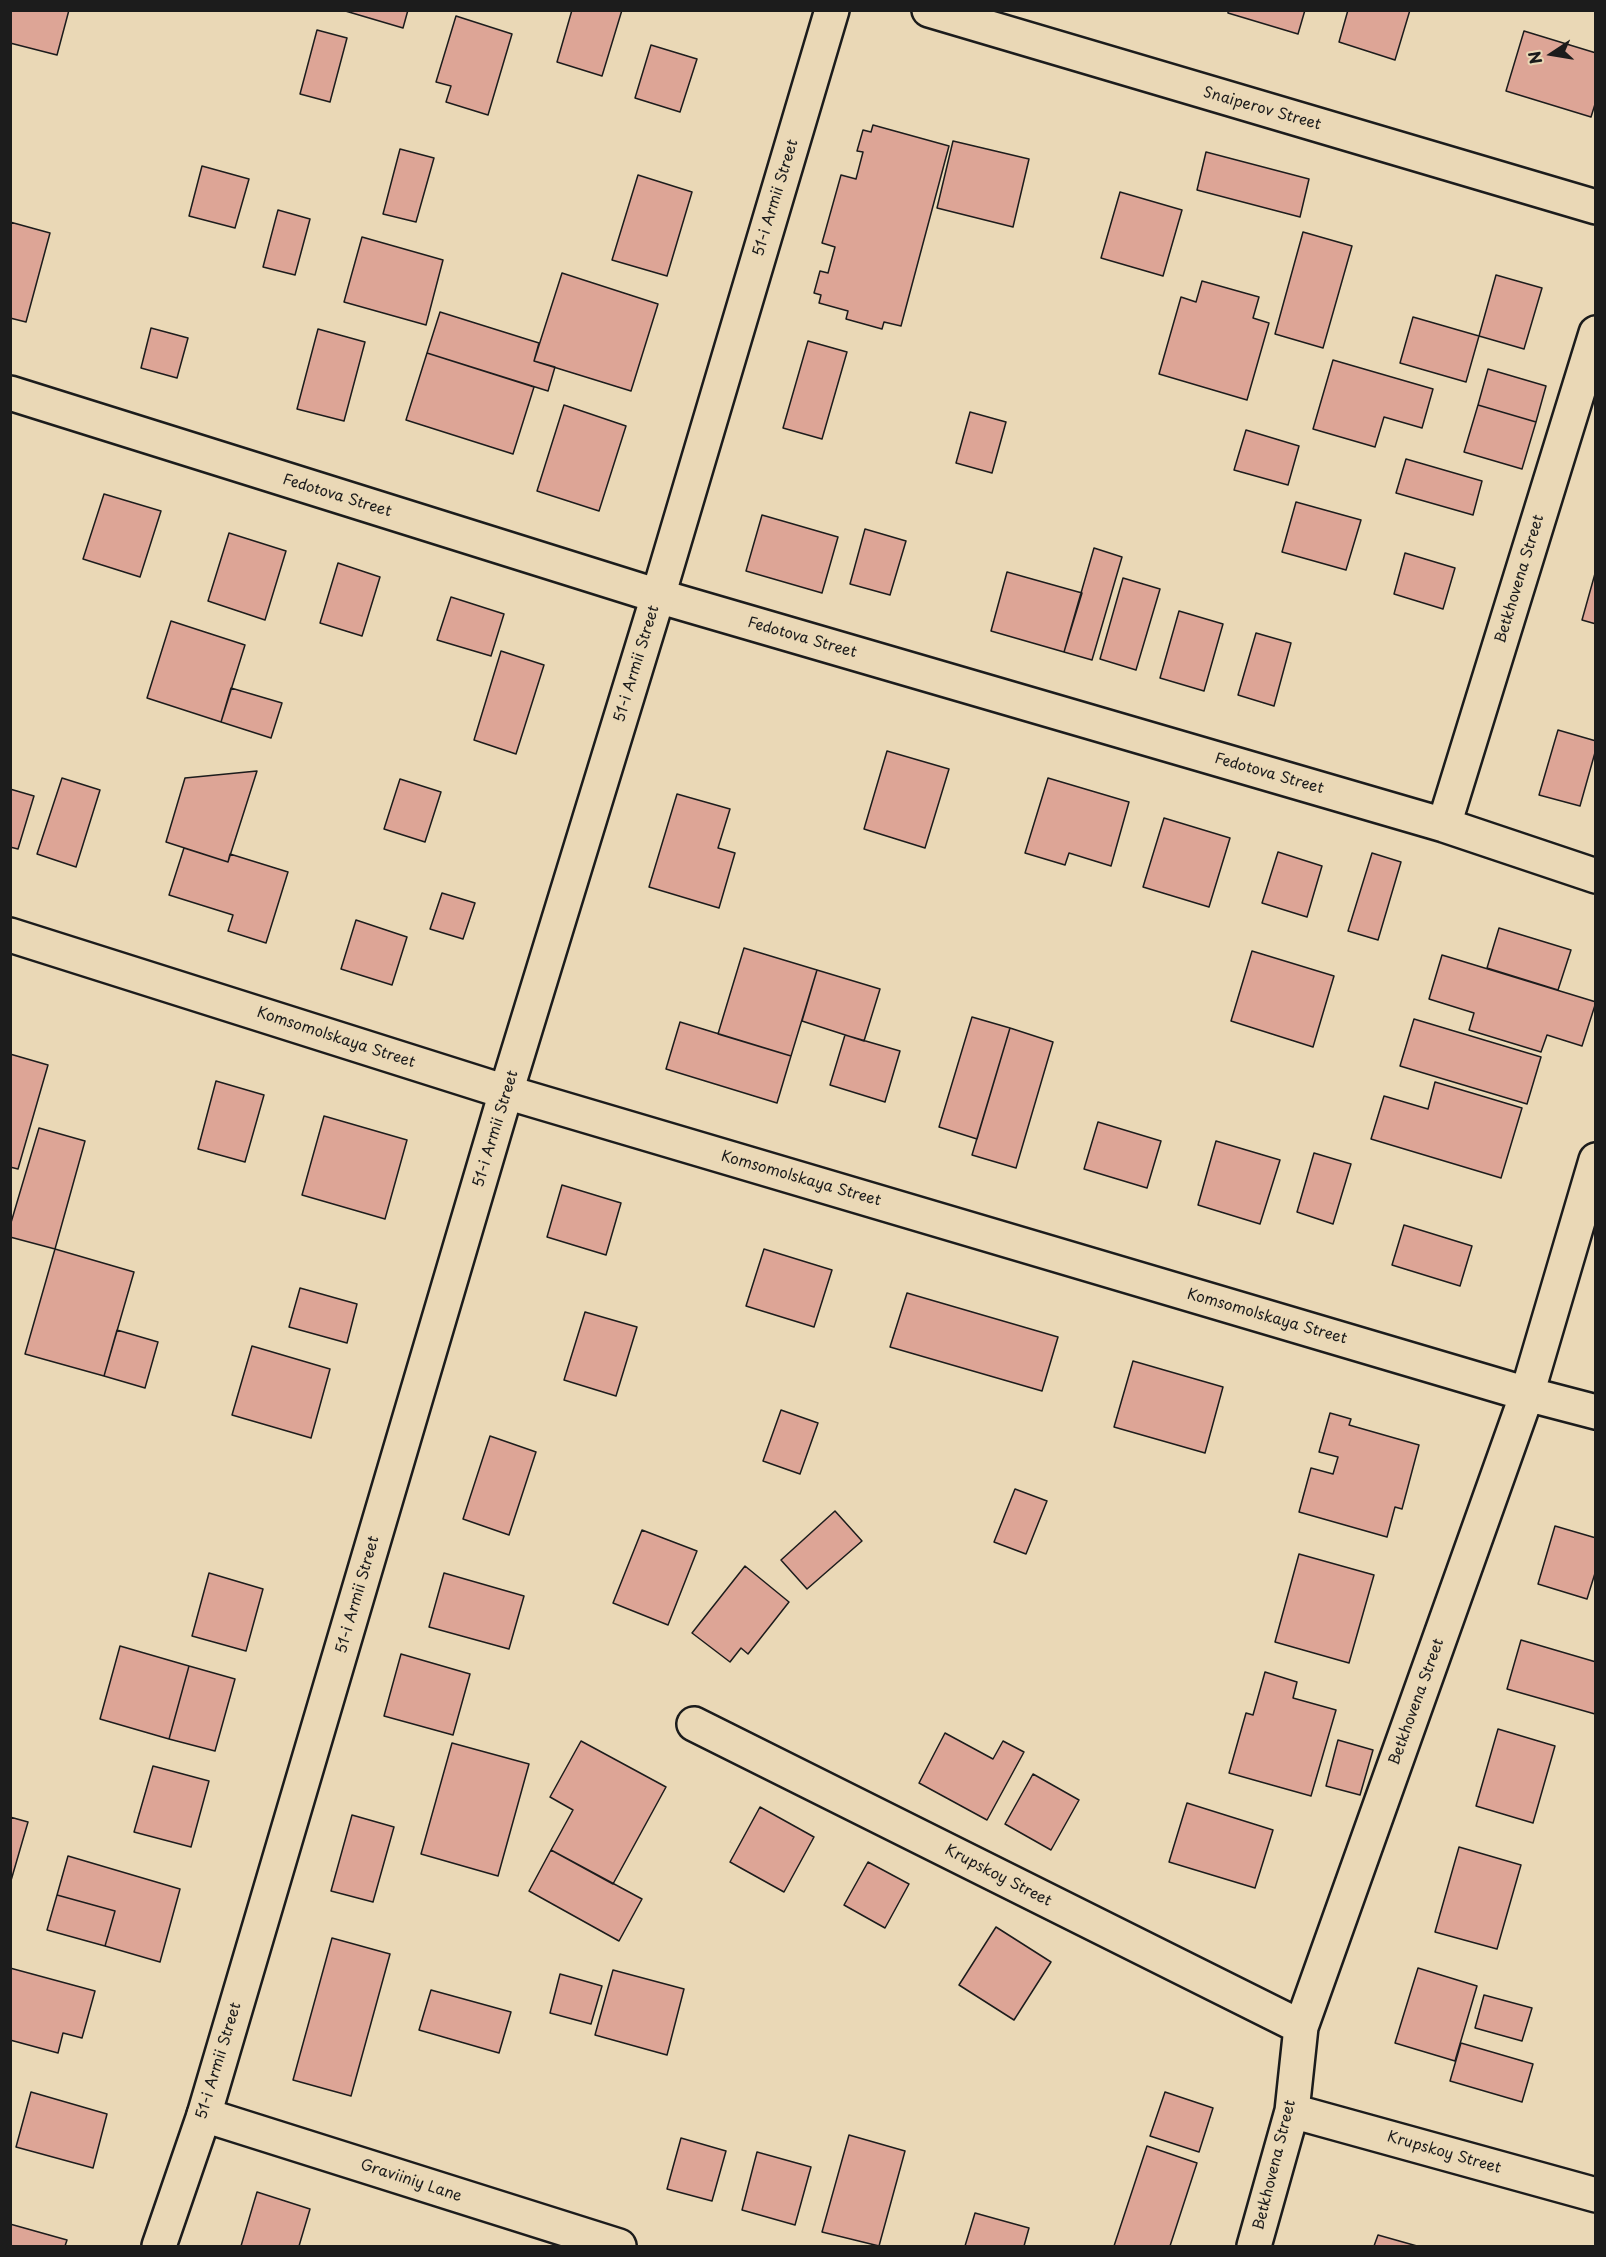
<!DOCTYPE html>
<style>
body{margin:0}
#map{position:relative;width:1606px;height:2257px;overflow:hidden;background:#ead8b6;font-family:"Playpen Sans",sans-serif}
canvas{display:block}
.frame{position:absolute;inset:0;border:12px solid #1c1c1c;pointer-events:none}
.north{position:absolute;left:1522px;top:24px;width:60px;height:60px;-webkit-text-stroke:4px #ead8b6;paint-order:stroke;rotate:258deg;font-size:16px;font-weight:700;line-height:24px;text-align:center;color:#1c1c1c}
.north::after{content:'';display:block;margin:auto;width:21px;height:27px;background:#1c1c1c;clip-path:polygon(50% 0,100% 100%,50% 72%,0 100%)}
</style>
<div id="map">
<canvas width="1606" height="2257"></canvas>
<div class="frame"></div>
<div class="north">N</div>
</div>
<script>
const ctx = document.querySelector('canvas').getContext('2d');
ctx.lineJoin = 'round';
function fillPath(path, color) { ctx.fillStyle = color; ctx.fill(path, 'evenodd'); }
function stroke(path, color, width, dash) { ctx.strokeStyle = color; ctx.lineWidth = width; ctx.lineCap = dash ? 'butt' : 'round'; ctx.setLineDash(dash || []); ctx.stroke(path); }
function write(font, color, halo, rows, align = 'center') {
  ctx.font = font + ' "Playpen Sans",sans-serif'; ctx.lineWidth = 5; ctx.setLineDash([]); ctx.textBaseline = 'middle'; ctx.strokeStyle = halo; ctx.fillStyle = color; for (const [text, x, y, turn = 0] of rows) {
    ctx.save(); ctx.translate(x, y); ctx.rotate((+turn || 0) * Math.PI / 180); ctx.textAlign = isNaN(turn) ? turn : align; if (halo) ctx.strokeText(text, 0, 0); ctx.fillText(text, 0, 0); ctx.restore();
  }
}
const building = new Path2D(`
 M 10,10 L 69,10 L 57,55 L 10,43 Z
 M 342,10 L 408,10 L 403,28 Z
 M 572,10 L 622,10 L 602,76 L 557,62 Z
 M 1228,10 L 1305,10 L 1298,34 L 1228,13 Z
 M 1348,10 L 1410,10 L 1395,60 L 1339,42 Z
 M 456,16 L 512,34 L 488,115 L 446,102 L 451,86 L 436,82 Z
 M 317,30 L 347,38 L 330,102 L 300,94 Z
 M 1524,31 L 1596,53 L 1596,101 L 1591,117 L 1506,91 Z
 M 651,45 L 697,59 L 680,112 L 635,98 Z
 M 873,125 L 949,146 L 901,326 L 884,322 L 882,329 L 846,319 L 848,311 L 819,303 L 821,295 L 814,293 L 820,271 L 828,273 L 835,247 L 822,243 L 841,175 L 856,179 L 863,152 L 857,151 L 863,130 L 871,132 Z
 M 953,141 L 1029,159 L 1013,227 L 937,208 Z
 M 400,149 L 434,158 L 416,222 L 383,214 Z
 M 1206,152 L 1309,179 L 1300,217 L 1197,190 Z
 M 202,166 L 249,179 L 235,228 L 189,216 Z
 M 638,175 L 692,192 L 667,276 L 612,260 Z
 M 1120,192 L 1182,210 L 1163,276 L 1101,258 Z
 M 278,210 L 310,219 L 295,275 L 263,267 Z
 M 10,222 L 50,233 L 26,322 L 10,318 Z
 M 1303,232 L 1352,246 L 1323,348 L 1275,334 Z
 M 362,237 L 443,260 L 426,325 L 344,302 Z
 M 562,273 L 658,304 L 631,391 L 534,361 Z
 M 1496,275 L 1542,288 L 1524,349 L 1479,336 Z
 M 1202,281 L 1259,297 L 1253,318 L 1269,323 L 1247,400 L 1159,374 L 1181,297 L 1196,302 Z
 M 440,312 L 539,343 L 534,361 L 555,367 L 548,391 L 427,353 Z
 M 1413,317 L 1479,336 L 1466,382 L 1400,363 Z
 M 151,328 L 188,338 L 177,378 L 141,368 Z
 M 318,329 L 365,342 L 344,421 L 297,409 Z
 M 808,341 L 847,352 L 822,439 L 783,428 Z
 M 427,353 L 534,387 L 513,454 L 406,420 Z
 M 1333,360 L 1433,389 L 1422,428 L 1384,417 L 1375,447 L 1313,429 Z
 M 1488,369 L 1546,386 L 1536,422 L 1478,405 Z
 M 564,405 L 626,426 L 599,511 L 537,491 Z
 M 1478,405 L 1536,422 L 1522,469 L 1464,452 Z
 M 970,412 L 1006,422 L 992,473 L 956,463 Z
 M 1246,430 L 1299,446 L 1288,485 L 1234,470 Z
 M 1406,459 L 1482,481 L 1473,515 L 1396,493 Z
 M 104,494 L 161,511 L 140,577 L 83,559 Z
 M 1296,502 L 1361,520 L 1346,570 L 1282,552 Z
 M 762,515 L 838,537 L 822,593 L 746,571 Z
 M 865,529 L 906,541 L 890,595 L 850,584 Z
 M 229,533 L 286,551 L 265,620 L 208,601 Z
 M 1094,548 L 1122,557 L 1092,660 L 1064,652 Z
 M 1405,553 L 1455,568 L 1443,609 L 1394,594 Z
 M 338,563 L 380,577 L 362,636 L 320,623 Z
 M 1596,570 L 1596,624 L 1582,620 Z
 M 1007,572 L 1082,593 L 1064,652 L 991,631 Z
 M 1123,578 L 1160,589 L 1136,670 L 1100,659 Z
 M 451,597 L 504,614 L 491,656 L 437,640 Z
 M 1179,611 L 1223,624 L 1204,691 L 1160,678 Z
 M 171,621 L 245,645 L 221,722 L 147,698 Z
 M 1256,633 L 1291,643 L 1274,706 L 1238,695 Z
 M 501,651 L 544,665 L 516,754 L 474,740 Z
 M 231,688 L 282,703 L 271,738 L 221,722 Z
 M 1558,730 L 1596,741 L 1596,749 L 1580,806 L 1539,795 Z
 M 887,751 L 949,769 L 925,848 L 864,829 Z
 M 257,771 L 228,862 L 166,842 L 185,778 Z
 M 62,778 L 100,790 L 76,867 L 37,854 Z
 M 1048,778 L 1129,802 L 1111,866 L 1069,853 L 1065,865 L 1025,853 Z
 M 400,779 L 441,792 L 425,842 L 384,829 Z
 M 10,789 L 34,796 L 18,849 L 10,847 Z
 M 677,794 L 730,809 L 718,848 L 735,853 L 719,908 L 649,887 Z
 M 1164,818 L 1230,838 L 1209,907 L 1143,887 Z
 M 184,848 L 228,862 L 230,854 L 288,872 L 266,943 L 228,931 L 233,915 L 169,895 Z
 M 1278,852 L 1322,866 L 1307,917 L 1262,903 Z
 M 1372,853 L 1401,862 L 1378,940 L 1348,931 Z
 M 442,893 L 475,903 L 463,939 L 430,929 Z
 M 356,920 L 407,937 L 392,985 L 341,969 Z
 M 1499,928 L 1571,950 L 1558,990 L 1487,968 Z
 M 744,948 L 817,970 L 791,1056 L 718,1034 Z
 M 1252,951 L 1334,976 L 1313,1047 L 1231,1021 Z
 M 1442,955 L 1596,1002 L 1582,1046 L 1547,1035 L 1541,1052 L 1469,1030 L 1474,1013 L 1429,999 Z
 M 817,970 L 880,989 L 864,1041 L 802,1021 Z
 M 972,1017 L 1010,1028 L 977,1139 L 939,1127 Z
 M 1414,1019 L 1541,1057 L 1527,1104 L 1400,1066 Z
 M 680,1022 L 791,1056 L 777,1103 L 666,1069 Z
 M 1010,1028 L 1053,1042 L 1016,1168 L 972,1155 Z
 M 845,1035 L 900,1051 L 885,1102 L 830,1085 Z
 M 10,1054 L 48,1065 L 18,1169 L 10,1167 Z
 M 216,1081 L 264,1095 L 245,1162 L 198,1149 Z
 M 1435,1082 L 1522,1108 L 1501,1178 L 1371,1139 L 1384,1096 L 1428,1109 Z
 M 324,1116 L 407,1140 L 385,1219 L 302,1195 Z
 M 1098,1122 L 1161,1141 L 1147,1188 L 1084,1169 Z
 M 39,1128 L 85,1141 L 55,1249 L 10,1237 L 10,1226 Z
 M 1216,1141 L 1280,1160 L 1260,1224 L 1198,1205 Z
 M 1314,1153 L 1351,1164 L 1333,1224 L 1297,1212 Z
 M 562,1185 L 621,1203 L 606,1255 L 547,1237 Z
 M 1404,1225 L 1472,1246 L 1460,1286 L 1392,1265 Z
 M 55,1249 L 134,1272 L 104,1376 L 25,1354 Z
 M 764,1249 L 832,1270 L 814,1327 L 746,1306 Z
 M 300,1288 L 357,1304 L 347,1343 L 289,1327 Z
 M 907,1293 L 1058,1337 L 1042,1391 L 890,1347 Z
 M 585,1312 L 637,1327 L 616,1396 L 564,1380 Z
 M 117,1330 L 158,1342 L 145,1388 L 104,1376 Z
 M 252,1346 L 330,1369 L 311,1438 L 232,1415 Z
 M 1133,1361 L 1223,1387 L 1205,1453 L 1114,1427 Z
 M 781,1410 L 818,1423 L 800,1474 L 763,1461 Z
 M 1330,1413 L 1351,1419 L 1349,1425 L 1419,1445 L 1402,1509 L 1395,1507 L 1387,1537 L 1299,1512 L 1311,1468 L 1333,1474 L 1338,1457 L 1319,1452 Z
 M 490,1436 L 536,1452 L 509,1535 L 463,1519 Z
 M 1015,1489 L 1047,1501 L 1026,1554 L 994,1542 Z
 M 835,1511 L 862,1541 L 807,1589 L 781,1560 Z
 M 1555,1526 L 1596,1538 L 1596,1570 L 1587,1599 L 1538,1584 Z
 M 642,1530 L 697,1551 L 668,1625 L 613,1603 Z
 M 1299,1554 L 1374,1575 L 1349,1663 L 1275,1642 Z
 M 745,1566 L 789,1602 L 748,1654 L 741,1648 L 730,1662 L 692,1633 Z
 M 209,1573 L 263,1589 L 246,1651 L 192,1636 Z
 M 444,1573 L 524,1596 L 509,1649 L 429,1627 Z
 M 1521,1640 L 1596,1662 L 1595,1714 L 1507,1689 Z
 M 120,1646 L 189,1666 L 169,1739 L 100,1719 Z
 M 401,1654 L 470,1674 L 453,1735 L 384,1716 Z
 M 189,1666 L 235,1679 L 215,1751 L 169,1739 Z
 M 1265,1672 L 1297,1682 L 1293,1698 L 1336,1710 L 1311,1796 L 1229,1773 L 1246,1713 L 1253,1715 Z
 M 1498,1729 L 1555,1746 L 1533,1823 L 1476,1806 Z
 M 945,1733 L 993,1759 L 1003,1741 L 1024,1752 L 987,1820 L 919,1783 Z
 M 1338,1740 L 1373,1750 L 1360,1795 L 1326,1786 Z
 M 581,1741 L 666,1787 L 613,1884 L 551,1850 L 573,1810 L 550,1797 Z
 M 452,1743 L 529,1764 L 498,1876 L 421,1854 Z
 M 153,1766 L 209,1781 L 191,1847 L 134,1832 Z
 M 1033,1774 L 1079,1800 L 1051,1850 L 1005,1824 Z
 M 1187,1803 L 1273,1830 L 1255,1888 L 1169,1862 Z
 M 760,1807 L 814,1837 L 784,1892 L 730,1862 Z
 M 352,1815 L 394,1827 L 373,1902 L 331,1891 Z
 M 10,1817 L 28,1822 L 10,1884 Z
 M 1459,1847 L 1521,1865 L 1497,1949 L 1435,1932 Z
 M 551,1850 L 642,1899 L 619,1941 L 529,1891 Z
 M 68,1856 L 180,1889 L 160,1962 L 105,1946 L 115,1911 L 57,1895 Z
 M 868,1862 L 909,1884 L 885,1928 L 844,1905 Z
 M 57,1895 L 115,1911 L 105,1946 L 47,1930 Z
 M 996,1927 L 1051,1962 L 1014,2020 L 959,1985 Z
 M 332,1938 L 390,1954 L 351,2096 L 293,2080 Z
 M 10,1968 L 95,1991 L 82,2038 L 63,2033 L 58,2053 L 10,2040 Z
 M 1418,1968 L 1477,1986 L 1455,2061 L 1395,2043 Z
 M 613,1970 L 684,1989 L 667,2055 L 595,2035 Z
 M 560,1974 L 602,1986 L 591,2024 L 550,2013 Z
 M 431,1990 L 511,2012 L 499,2053 L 419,2030 Z
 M 1484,1995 L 1532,2008 L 1522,2041 L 1475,2028 Z
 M 1461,2043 L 1533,2064 L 1522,2102 L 1450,2081 Z
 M 31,2092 L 107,2114 L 93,2168 L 16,2147 Z
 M 1165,2092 L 1213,2108 L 1199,2152 L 1150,2136 Z
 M 849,2135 L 905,2151 L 879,2246 L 822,2232 Z
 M 681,2138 L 726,2151 L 712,2201 L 667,2189 Z
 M 1147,2146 L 1197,2163 L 1170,2246 L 1114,2246 Z
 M 757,2152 L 811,2167 L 795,2225 L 742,2210 Z
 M 257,2192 L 310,2209 L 299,2246 L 241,2246 Z
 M 975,2213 L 1029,2228 L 1024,2246 L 965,2246 Z
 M 10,2224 L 67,2240 L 65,2246 L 10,2246 Z
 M 1378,2235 L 1417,2246 L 1374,2246 Z`);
fillPath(building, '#dda596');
stroke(building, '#1c1c1c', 1.5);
const street = new Path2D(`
 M 929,10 L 1596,207
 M 10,393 L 658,596 L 1444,825 L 1596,876
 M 1444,825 L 1596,333
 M 10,935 L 506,1092 L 1527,1394 L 1596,1412
 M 694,1724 L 1301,2027
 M 1292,2111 L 1596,2195
 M 204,2115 L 619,2246
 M 1254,2246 L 1292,2111 L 1301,2027 L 1527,1394 L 1596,1160`);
const secondary = new Path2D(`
 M 159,2246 L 204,2115 L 506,1092 L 658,596 L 832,10`);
stroke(street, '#1c1c1c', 38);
stroke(secondary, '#1c1c1c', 38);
stroke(street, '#ead8b6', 33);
stroke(secondary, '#ead8b6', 33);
write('15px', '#1c1c1c', '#ead8b6', [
 ["Snaiperov Street",1262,109,16],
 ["51-i Armii Street",776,198,-73],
 ["Fedotova Street",337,496,17],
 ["Betkhovena Street",1520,579,-73],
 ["Fedotova Street",802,638,16],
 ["51-i Armii Street",637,664,-73],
 ["Fedotova Street",1269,774,16],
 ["Komsomolskaya Street",336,1038,18],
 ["51-i Armii Street",496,1129,-73],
 ["Komsomolskaya Street",801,1179,16],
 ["Komsomolskaya Street",1267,1317,16],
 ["51-i Armii Street",358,1595,-74],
 ["Betkhovena Street",1417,1702,-70],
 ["Krupskoy Street",998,1876,27],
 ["51-i Armii Street",219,2061,-73],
 ["Krupskoy Street",1444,2153,16],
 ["Betkhovena Street",1275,2165,-76],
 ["Graviiniy Lane",411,2181,18]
]);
</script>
